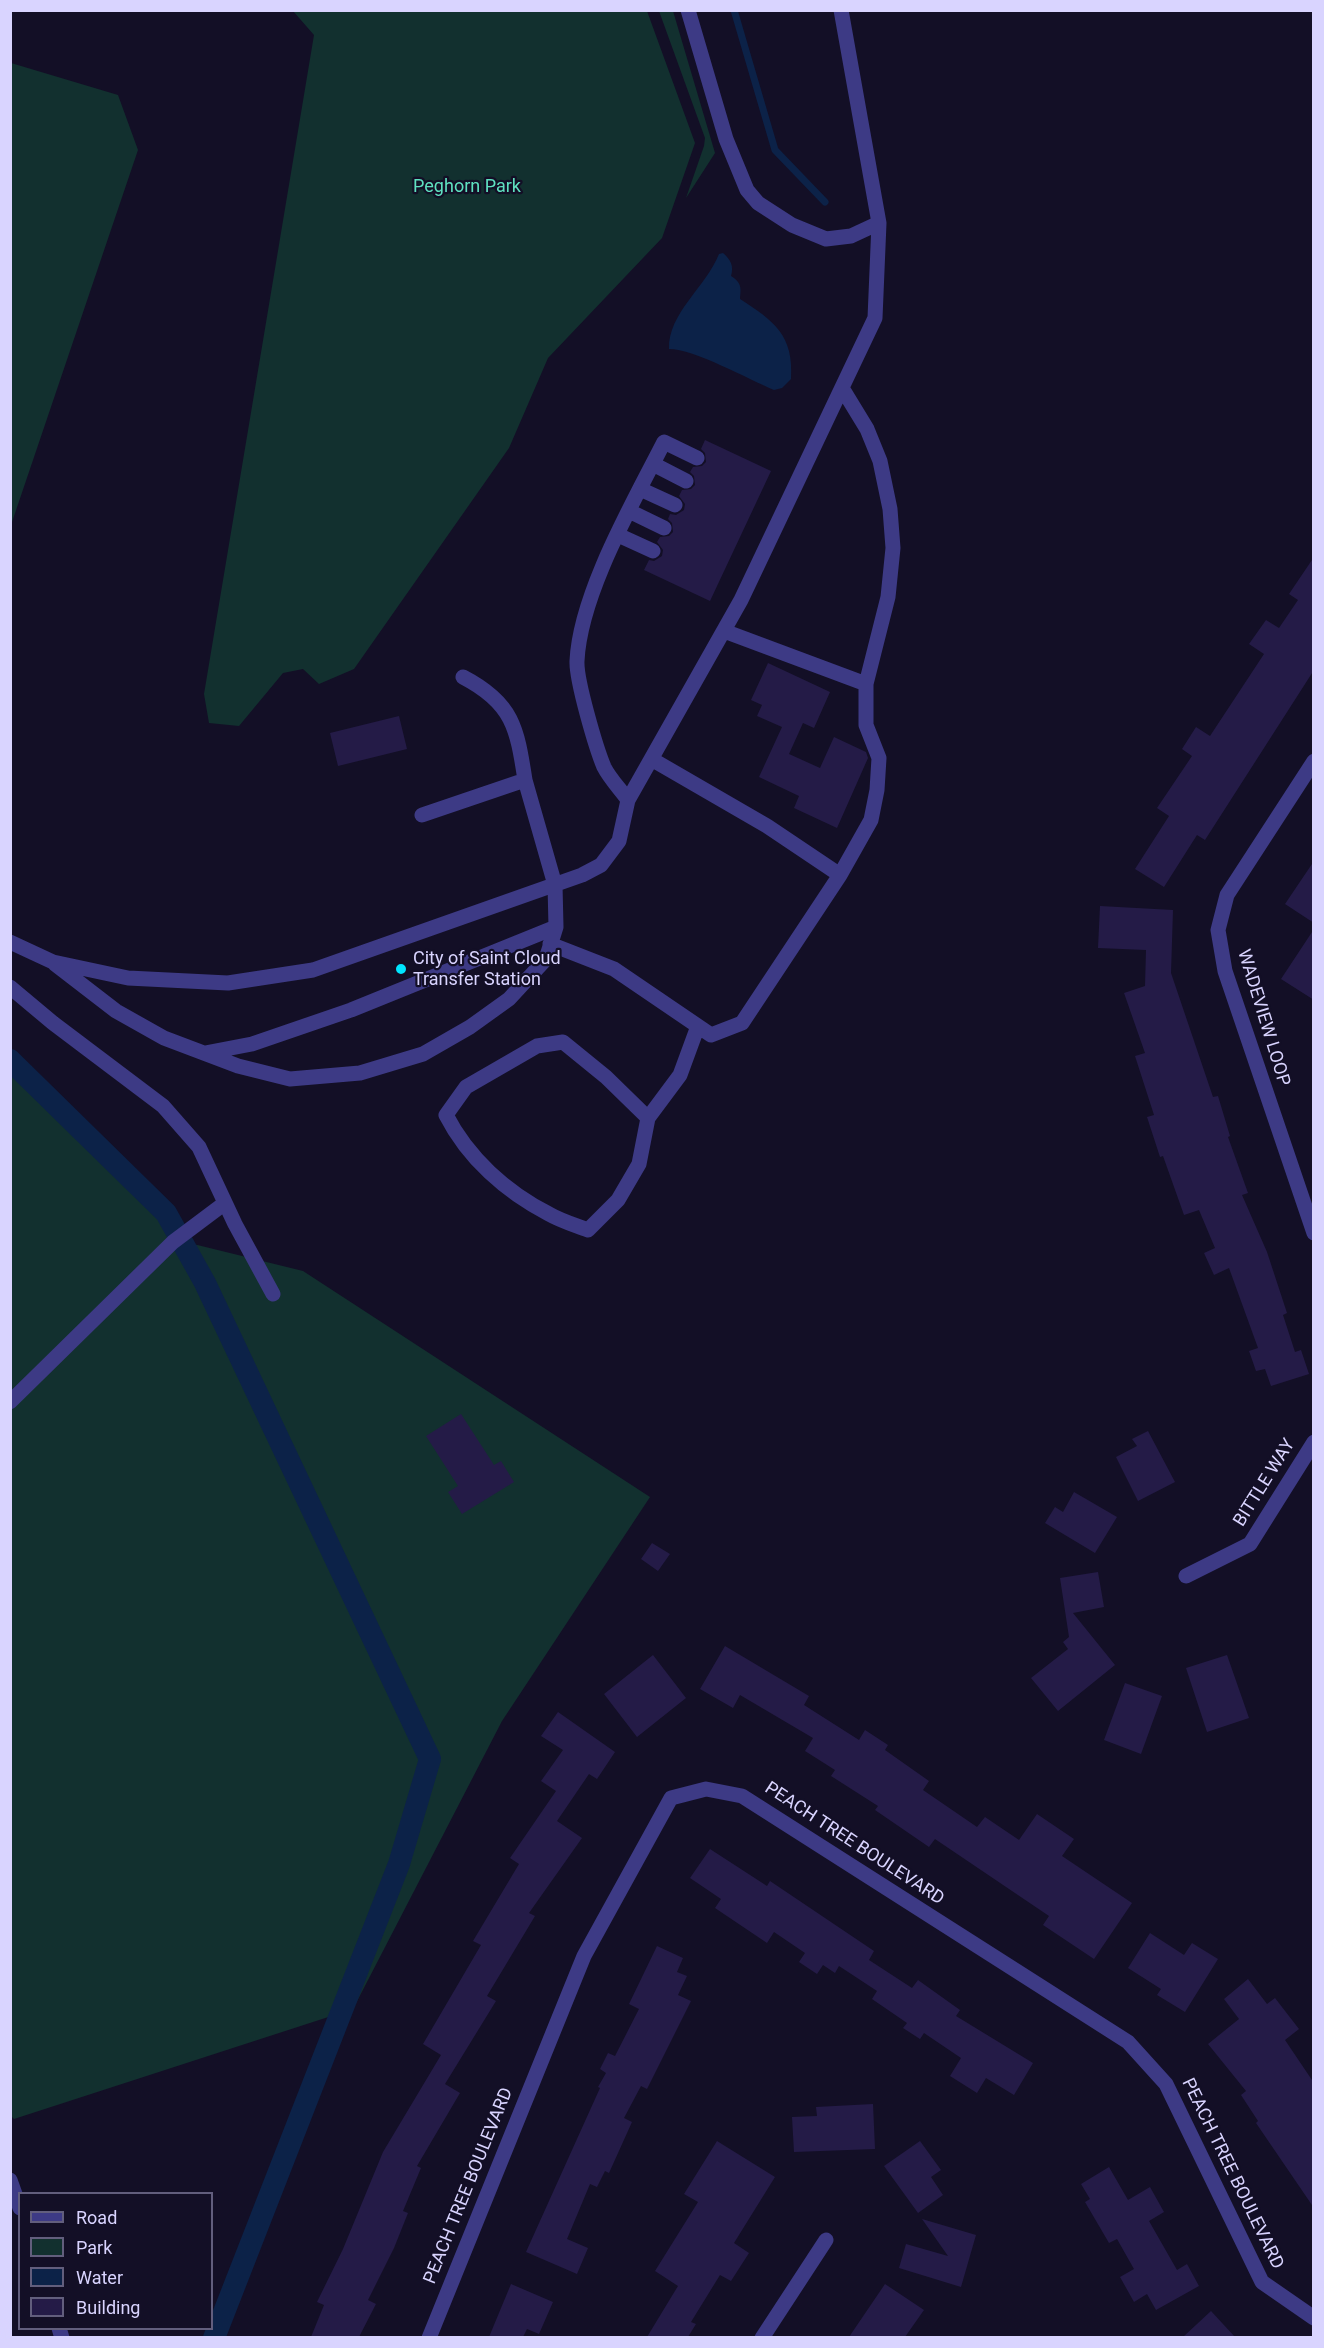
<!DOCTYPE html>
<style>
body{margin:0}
#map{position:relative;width:1324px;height:2348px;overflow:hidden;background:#130f26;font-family:Roboto,sans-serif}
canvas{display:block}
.frame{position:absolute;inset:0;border:12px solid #d9d4ff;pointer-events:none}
.legend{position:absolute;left:18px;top:2192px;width:195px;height:138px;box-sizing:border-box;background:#130f26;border:2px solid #625e7d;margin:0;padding:8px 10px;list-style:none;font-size:18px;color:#d9d4ff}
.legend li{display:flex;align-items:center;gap:12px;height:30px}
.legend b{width:30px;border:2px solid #625e7d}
</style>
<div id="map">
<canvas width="1324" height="2348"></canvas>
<div class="frame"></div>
<ul class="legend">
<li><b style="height:8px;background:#3d3a85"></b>Road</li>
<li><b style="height:16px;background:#12302f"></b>Park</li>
<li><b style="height:16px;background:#0c2248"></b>Water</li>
<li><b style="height:16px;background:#241b47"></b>Building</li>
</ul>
</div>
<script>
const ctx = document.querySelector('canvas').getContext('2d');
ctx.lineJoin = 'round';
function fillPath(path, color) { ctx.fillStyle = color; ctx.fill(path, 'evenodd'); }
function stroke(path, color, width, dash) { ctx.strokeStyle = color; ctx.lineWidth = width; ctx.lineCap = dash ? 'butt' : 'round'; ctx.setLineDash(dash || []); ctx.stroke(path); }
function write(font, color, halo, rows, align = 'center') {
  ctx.font = font + ' Roboto,sans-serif'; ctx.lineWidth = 4.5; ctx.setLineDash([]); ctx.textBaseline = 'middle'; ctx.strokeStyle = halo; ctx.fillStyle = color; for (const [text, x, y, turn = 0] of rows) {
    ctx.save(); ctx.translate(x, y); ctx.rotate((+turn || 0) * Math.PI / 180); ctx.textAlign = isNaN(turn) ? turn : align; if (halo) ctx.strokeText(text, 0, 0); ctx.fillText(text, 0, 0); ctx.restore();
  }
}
fillPath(new Path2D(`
 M 293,11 L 647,11 L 695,143 L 662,238 L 548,358 L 509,448 L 354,669 L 319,684 L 303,669 L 283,673 L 239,726 L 209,723 L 204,694 L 314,35 Z
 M 659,11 L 673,11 L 715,153 L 686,198 L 704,146 L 705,138 Z
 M 11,63 L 118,95 L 138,150 L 11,525 Z
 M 11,1073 L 109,1147 L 173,1239 L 303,1271 L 650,1497 L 502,1721 L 353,2009 L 14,2119 L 11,2116 Z`), '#12302f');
fillPath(new Path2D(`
 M 723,253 C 731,260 734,266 731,276 C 742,283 741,288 740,299 C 774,321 794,335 791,379 L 782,388 L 774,390 C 748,379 694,349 669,349 C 668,313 706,287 719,254 Z`), '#0c2248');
stroke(new Path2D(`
 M 734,10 L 775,150 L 825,202`), '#0c2248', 7);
stroke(new Path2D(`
 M 10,1060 L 166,1213 L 205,1283 L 430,1759 L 399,1864 L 214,2338`), '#0c2248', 22);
fillPath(new Path2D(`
 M 705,440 L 771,471 L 710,601 L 644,570 L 649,560 L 654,561 L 662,556 L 663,550 L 657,542 L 660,537 L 669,536 L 673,532 L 672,523 L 668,519 L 670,514 L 676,515 L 684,510 L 685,504 L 679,496 L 682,490 L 691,489 L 695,485 L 694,476 L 690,472 L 693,467 L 702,466 L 706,462 L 705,453 L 701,449 Z
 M 1314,557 L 1314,670 L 1205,840 L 1197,835 L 1164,887 L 1135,869 L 1169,816 L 1157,808 L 1192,756 L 1182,749 L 1196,727 L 1210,736 L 1264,654 L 1249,644 L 1266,620 L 1279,628 L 1298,600 L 1289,594 Z
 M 768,663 L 830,692 L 814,728 L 803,723 L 789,754 L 820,768 L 834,737 L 866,752 L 868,758 L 837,828 L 794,808 L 799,796 L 759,777 L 782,727 L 757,716 L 762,705 L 751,700 Z
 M 399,716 L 407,749 L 338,766 L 330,733 Z
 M 1314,861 L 1314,923 L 1285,904 Z
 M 1100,906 L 1173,910 L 1171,973 L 1213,1097 L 1218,1096 L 1230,1136 L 1228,1137 L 1248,1193 L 1242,1195 L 1267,1252 L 1287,1313 L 1283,1315 L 1295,1352 L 1301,1350 L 1309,1374 L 1271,1386 L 1265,1369 L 1256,1371 L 1249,1351 L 1258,1348 L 1229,1268 L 1214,1275 L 1204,1253 L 1215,1248 L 1199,1210 L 1184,1215 L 1163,1156 L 1160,1157 L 1147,1117 L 1154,1115 L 1135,1056 L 1145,1053 L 1124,993 L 1145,986 L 1146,950 L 1098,948 Z
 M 1314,929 L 1314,1000 L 1281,979 Z
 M 461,1414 L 494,1465 L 501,1461 L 514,1482 L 462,1514 L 448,1492 L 458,1486 L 426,1436 Z
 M 1148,1431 L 1175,1482 L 1138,1501 L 1116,1457 L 1137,1446 L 1132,1439 Z
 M 1074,1492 L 1117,1517 L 1095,1553 L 1045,1523 L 1055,1507 L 1063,1512 Z
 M 652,1543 L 670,1554 L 658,1571 L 641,1559 Z
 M 1098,1572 L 1104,1607 L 1073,1613 L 1115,1665 L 1058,1711 L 1031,1678 L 1068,1649 L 1063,1642 L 1069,1637 L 1060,1578 Z
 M 725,1646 L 809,1696 L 804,1705 L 859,1740 L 865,1730 L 888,1745 L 885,1750 L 929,1781 L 923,1790 L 977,1827 L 985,1817 L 1019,1840 L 1037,1814 L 1074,1839 L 1062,1856 L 1132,1903 L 1094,1959 L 1043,1925 L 1049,1916 L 935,1839 L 929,1847 L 875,1810 L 878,1806 L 831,1776 L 835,1770 L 805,1751 L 813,1738 L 740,1695 L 733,1708 L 700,1689 Z
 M 653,1655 L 686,1698 L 637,1737 L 604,1694 Z
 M 1227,1655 L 1249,1718 L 1207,1732 L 1186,1668 Z
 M 1125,1683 L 1162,1696 L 1141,1754 L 1104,1740 Z
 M 558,1712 L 615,1752 L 597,1779 L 589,1774 L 557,1821 L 582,1838 L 529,1913 L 535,1916 L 487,1996 L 496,2001 L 445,2084 L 460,2093 L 417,2166 L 421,2168 L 403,2211 L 408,2213 L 394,2248 L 368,2300 L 376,2304 L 359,2337 L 311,2337 L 324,2305 L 317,2302 L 343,2249 L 383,2152 L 441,2055 L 423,2044 L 481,1945 L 473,1941 L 519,1864 L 510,1858 L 556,1791 L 541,1781 L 563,1750 L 541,1736 Z
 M 710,1849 L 767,1886 L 770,1881 L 874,1951 L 869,1960 L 912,1988 L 918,1980 L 960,2010 L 956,2016 L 1033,2063 L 1014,2095 L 986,2078 L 977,2093 L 950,2076 L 961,2058 L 924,2033 L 920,2039 L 903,2028 L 907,2023 L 872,1999 L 877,1991 L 839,1966 L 835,1973 L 823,1965 L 817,1974 L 799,1962 L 805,1953 L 774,1932 L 767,1943 L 715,1908 L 721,1899 L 690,1878 Z
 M 1150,1933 L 1184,1955 L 1192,1943 L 1218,1959 L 1185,2012 L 1157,1995 L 1161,1989 L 1128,1968 Z
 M 657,1946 L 683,1958 L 677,1972 L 687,1976 L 678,1995 L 691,2001 L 647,2089 L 641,2086 L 624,2118 L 632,2122 L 609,2173 L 605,2171 L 597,2187 L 590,2184 L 567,2239 L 588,2248 L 577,2274 L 526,2252 L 600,2088 L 598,2087 L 606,2073 L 600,2069 L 608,2053 L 615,2056 L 639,2009 L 629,2004 Z
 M 1248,1979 L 1267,2004 L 1275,1998 L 1299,2029 L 1285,2040 L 1314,2083 L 1314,2208 L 1256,2123 L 1258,2121 L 1241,2095 L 1246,2091 L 1208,2044 L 1239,2019 L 1224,1999 Z
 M 873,2104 L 875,2149 L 794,2152 L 792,2117 L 817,2116 L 816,2107 Z
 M 717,2141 L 775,2177 L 734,2243 L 749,2253 L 731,2281 L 720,2275 L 691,2322 L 696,2324 L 688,2337 L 647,2337 L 678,2286 L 655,2271 L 698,2202 L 684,2194 Z
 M 920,2141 L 941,2170 L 931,2177 L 943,2195 L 918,2213 L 884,2166 Z
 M 1109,2167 L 1128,2200 L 1150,2187 L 1164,2212 L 1149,2221 L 1177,2270 L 1187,2264 L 1199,2286 L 1156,2310 L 1147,2294 L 1134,2302 L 1120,2277 L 1134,2269 L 1117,2239 L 1109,2243 L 1085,2202 L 1090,2199 L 1081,2184 Z
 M 922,2219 L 976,2235 L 961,2287 L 899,2268 L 906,2244 L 948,2256 Z
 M 511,2284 L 553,2302 L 539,2334 L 527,2329 L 523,2337 L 489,2337 Z
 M 885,2284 L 924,2310 L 905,2337 L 849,2337 Z
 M 1211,2311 L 1235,2337 L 1183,2337 Z`), '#241b47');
stroke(new Path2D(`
 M 688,10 L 726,139 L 747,190 L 758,203 L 792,225 L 826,239 L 851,236 L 879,223
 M 842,388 L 867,429 L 880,461 L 890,509 L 893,548 L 888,597 L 866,684
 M 653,464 L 686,481
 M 640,489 L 675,505
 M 629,511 L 664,528
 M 618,535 L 653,551
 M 724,631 L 866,684 L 866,725 L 879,758 L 877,790 L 871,820 L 840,875
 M 463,677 C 513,703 517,728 525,780
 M 1314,761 L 1227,895 L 1218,930 L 1225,971 L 1314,1233
 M 628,800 C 621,790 610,779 604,767 C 596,748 576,680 577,661 C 580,594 633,503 664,442 L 697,458
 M 10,942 L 53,962 L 128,978 L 228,983 L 313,970 L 582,875 L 601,865 L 619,841 L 628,800 L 741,600 L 875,318 L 879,223 L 841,10
 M 550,944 L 614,969 L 711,1035 L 742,1023 L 840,875 L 767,826 L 653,760
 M 55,964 L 116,1011 L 164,1038 L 238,1066 L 290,1079 L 360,1073 L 423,1054 L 470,1027 L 509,999 L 546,959 L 556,927 L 555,885 L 525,780 L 422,815
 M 10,987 L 53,1023 L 163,1106 L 199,1147 L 235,1224 L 273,1294
 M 205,1053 L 252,1044 L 351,1010 L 556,927
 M 648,1118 L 639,1164 L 618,1200 L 588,1230 C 575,1225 561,1221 549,1214 C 506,1192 468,1158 446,1115 L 466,1087 L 537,1046 L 563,1042 L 606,1077 L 648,1118 L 680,1075 L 698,1026
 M 10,1402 L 173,1242 L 225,1203
 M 1186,1576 L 1250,1544 L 1314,1442
 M 10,2180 L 20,2208
 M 59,2328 L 62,2338
 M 429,2338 L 584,1956 L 671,1798 L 706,1789 L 742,1796 L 1128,2042 L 1166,2084 L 1262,2282 L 1314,2318
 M 762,2338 L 826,2240`), '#3d3a85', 15);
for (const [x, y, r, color] of [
 [401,969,6,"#00e5ff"]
]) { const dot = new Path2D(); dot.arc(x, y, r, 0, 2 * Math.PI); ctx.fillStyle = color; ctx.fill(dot); stroke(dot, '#130f26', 2); }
write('18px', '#5fe0c0', '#130f26', [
 ["Peghorn Park",467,187]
]);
write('18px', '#d9d4ff', '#130f26', [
 ["City of Saint Cloud",413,959],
 ["Transfer Station",413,980]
], 'left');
write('18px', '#d9d4ff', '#130f26', [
 ["WADEVIEW LOOP",1263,1018,73],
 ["BITTLE WAY",1265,1483,-58],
 ["PEACH TREE BOULEVARD",854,1844,33],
 ["PEACH TREE BOULEVARD",1232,2174,64],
 ["PEACH TREE BOULEVARD",469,2186,-68]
]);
</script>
